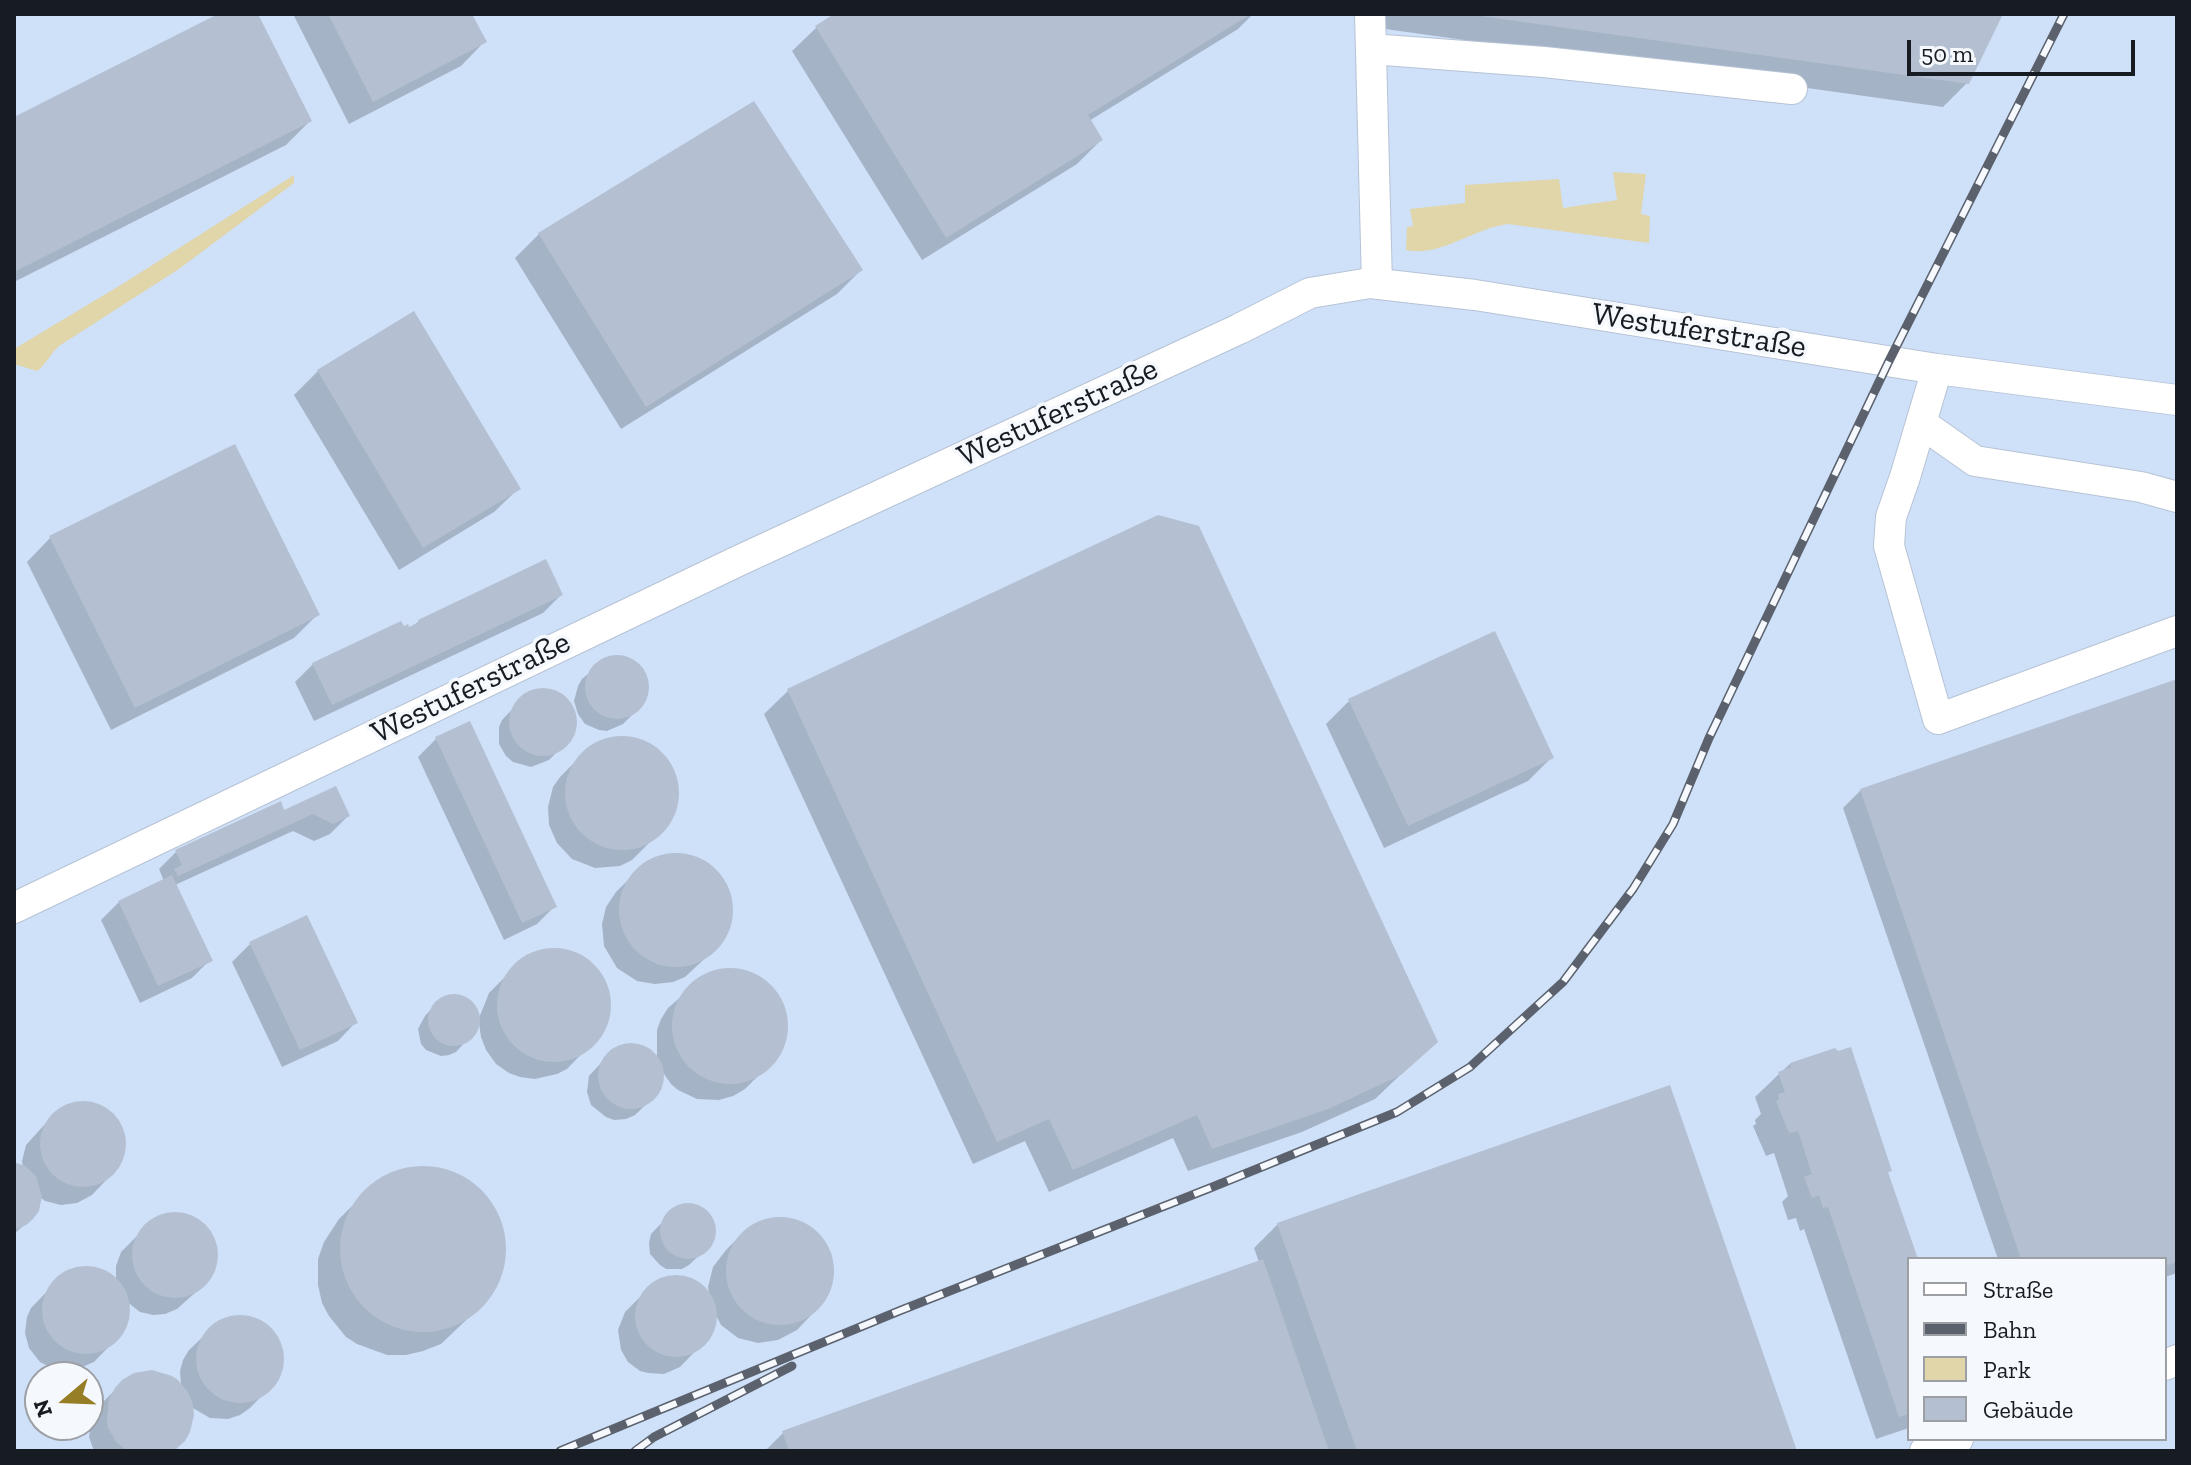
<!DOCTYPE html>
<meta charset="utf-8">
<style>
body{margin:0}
#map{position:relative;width:2191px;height:1465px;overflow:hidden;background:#dfecfe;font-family:"Zilla Slab",serif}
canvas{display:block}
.frame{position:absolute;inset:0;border:16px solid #171b22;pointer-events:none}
.legend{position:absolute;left:1907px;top:1257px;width:260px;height:184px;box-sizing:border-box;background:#f5f8fc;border:2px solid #9ca0a5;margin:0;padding:10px 14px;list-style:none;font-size:24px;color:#171b22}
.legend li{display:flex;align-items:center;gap:16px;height:40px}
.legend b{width:40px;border:2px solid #9ca0a5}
.north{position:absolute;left:24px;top:1361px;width:80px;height:80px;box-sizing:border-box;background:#f5f8fc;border:2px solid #9ca0a5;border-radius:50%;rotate:251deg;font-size:22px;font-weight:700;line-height:32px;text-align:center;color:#171b22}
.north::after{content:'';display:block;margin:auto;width:28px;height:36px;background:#957e26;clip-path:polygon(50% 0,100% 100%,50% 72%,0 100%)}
.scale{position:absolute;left:1907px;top:40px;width:228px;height:36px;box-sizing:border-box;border:4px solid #171b22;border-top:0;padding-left:10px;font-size:24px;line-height:28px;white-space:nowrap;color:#171b22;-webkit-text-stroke:6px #f5f8fc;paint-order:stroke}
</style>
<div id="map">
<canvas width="2191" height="1465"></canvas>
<div class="frame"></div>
<ul class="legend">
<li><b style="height:10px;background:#fff"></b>Straße</li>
<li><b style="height:10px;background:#5b626d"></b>Bahn</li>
<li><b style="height:22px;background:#e1d5aa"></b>Park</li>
<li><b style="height:22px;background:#b4c0d2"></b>Gebäude</li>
</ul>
<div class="north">N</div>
<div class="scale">50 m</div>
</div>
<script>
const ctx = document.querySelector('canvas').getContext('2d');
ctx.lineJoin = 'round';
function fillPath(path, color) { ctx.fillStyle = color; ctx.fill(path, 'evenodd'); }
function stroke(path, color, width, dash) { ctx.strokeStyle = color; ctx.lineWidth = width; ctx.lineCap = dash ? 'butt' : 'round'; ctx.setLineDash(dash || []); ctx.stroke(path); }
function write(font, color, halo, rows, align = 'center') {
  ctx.font = font + ' "Zilla Slab",serif'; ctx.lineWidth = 7; ctx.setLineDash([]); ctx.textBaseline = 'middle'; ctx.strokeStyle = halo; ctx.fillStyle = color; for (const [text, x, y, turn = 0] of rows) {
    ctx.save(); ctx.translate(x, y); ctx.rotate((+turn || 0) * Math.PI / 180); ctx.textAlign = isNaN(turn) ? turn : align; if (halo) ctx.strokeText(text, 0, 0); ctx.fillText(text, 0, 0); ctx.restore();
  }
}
fillPath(new Path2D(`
 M 14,14 L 2177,14 L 2177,1451 L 14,1451 ZM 1909,1259 L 2165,1259 L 2165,1439 L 1909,1439 ZM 40,1377 L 88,1377 L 88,1425 L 40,1425 Z`), '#cfe0f9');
fillPath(new Path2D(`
 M 1613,172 L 1646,174 L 1641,214 L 1650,216 L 1649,243 L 1508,224 C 1474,228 1439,258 1406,250 L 1407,227 L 1413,226 L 1410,209 L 1465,203 L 1465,185 L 1559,179 L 1563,208 L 1617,200 Z
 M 294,175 L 294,183 L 179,269 L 59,346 C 50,354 46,365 37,371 L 14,364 L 14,349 L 124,283 Z`), '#e1d5aa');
fillPath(new Path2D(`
 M 223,14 L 256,14 L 310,121 L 286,145 L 14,282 L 14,119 Z
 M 293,14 L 470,14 L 484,42 L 461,66 L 349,124 Z
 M 838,14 L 1253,14 L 1238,29 L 1089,121 L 1101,140 L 1077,164 L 922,260 L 792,51 L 816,28 Z
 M 1371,14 L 2001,14 L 1967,83 L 1943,107 L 1371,27 Z
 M 539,234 L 861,270 L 837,294 L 621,429 L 515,258 Z
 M 318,371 L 518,489 L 494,512 L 399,570 L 294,395 Z
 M 50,538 L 318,614 L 294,638 L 111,730 L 27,562 Z
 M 561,595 L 543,613 L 314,721 L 295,682 L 313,664 L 408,630 L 419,621 Z
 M 614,657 L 622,657 L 635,662 L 644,673 L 647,682 L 647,695 L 642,705 L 623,724 L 607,731 L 599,730 L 585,724 L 578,714 L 574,701 L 578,686 L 582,679 L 605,660 Z
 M 2177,681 L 2177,1273 L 2165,1277 L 2165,1259 L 1998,1259 L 1843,808 L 1861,790 Z
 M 537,690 L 545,690 L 562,696 L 569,703 L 574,713 L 575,725 L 569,740 L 549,760 L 531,767 L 513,762 L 506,756 L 499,744 L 499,727 L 502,720 L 527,694 Z
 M 788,691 L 1436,1041 L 1375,1099 L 1302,1132 L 1188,1171 L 1173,1138 L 1049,1192 L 1025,1141 L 973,1164 L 764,714 Z
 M 1350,700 L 1552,757 L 1528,781 L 1384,848 L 1326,724 Z
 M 469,724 L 555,906 L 537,924 L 504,940 L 418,757 L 436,739 Z
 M 611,739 L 633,739 L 652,747 L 666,760 L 677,783 L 677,803 L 668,824 L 632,860 L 620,866 L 595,868 L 572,859 L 557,843 L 549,825 L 548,807 L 553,787 L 560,777 L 589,748 Z
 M 335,788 L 348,816 L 330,834 L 314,841 L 293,831 L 175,885 L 210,960 L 192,978 L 140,1003 L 101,920 L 119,902 L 164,881 L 159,869 L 177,851 L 283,813 Z
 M 676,854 L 699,860 L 716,872 L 728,891 L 731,915 L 727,931 L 714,950 L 685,977 L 673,982 L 655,984 L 637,981 L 617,968 L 604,946 L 602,924 L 606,907 L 616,892 L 643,865 L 656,858 Z
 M 250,944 L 355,1023 L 338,1041 L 282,1067 L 232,962 Z
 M 550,950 L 573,953 L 590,963 L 601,977 L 608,995 L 607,1020 L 596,1039 L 567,1069 L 557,1074 L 535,1079 L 520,1077 L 509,1073 L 496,1064 L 486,1050 L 481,1037 L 479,1023 L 468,1039 L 456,1052 L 449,1055 L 441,1056 L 426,1050 L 421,1044 L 418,1029 L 425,1016 L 437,1003 L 451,996 L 458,996 L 471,1003 L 479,1018 L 489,993 L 524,958 L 535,953 Z
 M 733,970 L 745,972 L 763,981 L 775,994 L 784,1014 L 784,1041 L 774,1060 L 745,1089 L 733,1096 L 719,1100 L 697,1099 L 678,1090 L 671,1084 L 662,1071 L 661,1085 L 654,1097 L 635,1115 L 626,1119 L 614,1120 L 606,1117 L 591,1105 L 587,1092 L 589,1076 L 612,1051 L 627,1045 L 636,1045 L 657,1056 L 657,1030 L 661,1019 L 668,1008 L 705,976 L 716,972 Z
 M 1834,1050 L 1890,1170 L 1887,1174 L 1916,1259 L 1909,1259 L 1909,1428 L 1876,1439 L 1804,1229 L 1800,1231 L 1796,1218 L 1788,1220 L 1782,1202 L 1788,1196 L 1774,1153 L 1766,1156 L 1753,1126 L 1756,1124 L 1755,1120 L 1761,1114 L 1755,1097 L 1779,1074 L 1790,1064 Z
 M 85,1102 L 101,1106 L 114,1116 L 122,1130 L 125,1147 L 120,1162 L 110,1176 L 92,1195 L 77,1203 L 61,1205 L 45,1201 L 40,1197 L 32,1218 L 14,1234 L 14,1164 L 23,1167 L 22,1161 L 26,1145 L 55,1113 L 69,1105 Z
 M 416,1169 L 445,1171 L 457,1176 L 476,1189 L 488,1201 L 501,1226 L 504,1247 L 501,1272 L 491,1294 L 482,1305 L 441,1344 L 423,1351 L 406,1355 L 387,1355 L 357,1344 L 346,1337 L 329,1316 L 322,1303 L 318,1285 L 318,1259 L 324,1242 L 339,1219 L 364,1194 L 387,1177 Z
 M 692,1206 L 703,1211 L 709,1216 L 713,1226 L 713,1238 L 707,1248 L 689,1265 L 682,1269 L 666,1269 L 660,1265 L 650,1254 L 649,1243 L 651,1234 L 676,1208 Z
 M 169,1214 L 180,1214 L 198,1221 L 210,1233 L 215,1247 L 215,1266 L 206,1283 L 177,1309 L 165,1314 L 153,1315 L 140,1312 L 126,1301 L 126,1319 L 120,1335 L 94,1362 L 73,1371 L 56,1370 L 40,1362 L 29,1348 L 25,1333 L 27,1317 L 31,1308 L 62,1276 L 78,1269 L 96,1270 L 112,1278 L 116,1282 L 116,1266 L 121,1252 L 152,1221 Z
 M 784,1218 L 804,1223 L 820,1236 L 831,1253 L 834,1274 L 828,1294 L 815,1311 L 797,1330 L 778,1340 L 758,1343 L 738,1338 L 721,1325 L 717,1317 L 710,1336 L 680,1367 L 664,1374 L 648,1373 L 640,1371 L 628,1362 L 621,1350 L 618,1330 L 625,1312 L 654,1283 L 668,1277 L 686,1278 L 700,1284 L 709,1294 L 708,1287 L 713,1267 L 726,1250 L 745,1231 L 763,1220 Z
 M 1278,1224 L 1795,1451 L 765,1451 L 783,1433 L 1259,1262 L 1254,1248 Z
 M 247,1318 L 263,1323 L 273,1334 L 279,1344 L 281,1362 L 276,1381 L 250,1408 L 240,1415 L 228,1419 L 210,1418 L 191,1407 L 173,1451 L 94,1451 L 89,1437 L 92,1419 L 97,1408 L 123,1382 L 181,1384 L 180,1371 L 183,1360 L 189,1350 L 208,1332 L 227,1319 Z`), '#0003');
fillPath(new Path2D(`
 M 218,14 L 258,14 L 312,121 L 14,272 L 14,117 Z
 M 328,14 L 472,14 L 487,42 L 373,102 Z
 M 834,14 L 1251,14 L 1088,115 L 1103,140 L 946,238 L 815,26 Z
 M 1481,14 L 2003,14 L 1969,84 L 1480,16 Z
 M 754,101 L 863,270 L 646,407 L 538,233 Z
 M 414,311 L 521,489 L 423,548 L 317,370 Z
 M 235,444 L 320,615 L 135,708 L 49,536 Z
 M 1158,515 L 1199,526 L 1438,1042 L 1401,1075 L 1328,1109 L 1212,1149 L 1197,1115 L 1073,1170 L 1049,1119 L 997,1142 L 787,689 Z
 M 546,559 L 563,595 L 332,705 L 312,663 L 401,621 L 404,626 L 408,624 L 409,627 L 419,622 L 418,620 Z
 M 1495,631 L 1554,758 L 1408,826 L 1348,699 Z
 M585 687a32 32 0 1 1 64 0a32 32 0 1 1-64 0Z
 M 2177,679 L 2177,1262 L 2165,1266 L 2165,1259 L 2021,1259 L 1860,789 Z
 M509 722a34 34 0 1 1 68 0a34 34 0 1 1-68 0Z
 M 470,721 L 557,907 L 522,923 L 435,737 Z
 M565 793a57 57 0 1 1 114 0a57 57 0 1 1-114 0Z
 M 336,786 L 350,816 L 333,824 L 313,814 L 178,876 L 174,869 L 182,865 L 175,850 L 281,801 L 284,810 Z
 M619 910a57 57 0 1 1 114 0a57 57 0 1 1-114 0Z
 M 172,875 L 213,961 L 158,986 L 118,901 Z
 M 307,915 L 358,1023 L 300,1050 L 249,942 Z
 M497 1005a57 57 0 1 1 114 0a57 57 0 1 1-114 0Z
 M672 1026a58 58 0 1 1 116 0a58 58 0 1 1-116 0Z
 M428 1020a26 26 0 1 1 52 0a26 26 0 1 1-52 0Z
 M598 1076a33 33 0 1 1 66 0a33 33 0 1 1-66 0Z
 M 1851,1047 L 1892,1171 L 1888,1172 L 1918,1259 L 1909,1259 L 1909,1414 L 1899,1417 L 1828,1207 L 1823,1208 L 1819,1195 L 1812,1198 L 1804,1177 L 1812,1174 L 1798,1131 L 1789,1133 L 1776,1101 L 1779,1100 L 1778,1094 L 1785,1092 L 1778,1072 L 1791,1067 L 1790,1063 L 1835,1048 L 1838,1051 Z
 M 1670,1085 L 1797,1451 L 1357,1451 L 1277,1223 Z
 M40 1144a43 43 0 1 1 86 0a43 43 0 1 1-86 0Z
 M 14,1162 L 25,1166 L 36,1176 L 42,1196 L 39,1211 L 33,1219 L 26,1225 L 14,1230 Z
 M340 1249a83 83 0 1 1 166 0a83 83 0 1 1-166 0Z
 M660 1231a28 28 0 1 1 56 0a28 28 0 1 1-56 0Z
 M132 1255a43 43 0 1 1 86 0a43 43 0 1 1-86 0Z
 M726 1271a54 54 0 1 1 108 0a54 54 0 1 1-108 0Z
 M 1263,1259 L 1329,1451 L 789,1451 L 782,1431 Z
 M42 1310a44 44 0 1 1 88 0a44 44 0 1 1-88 0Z
 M635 1316a41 41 0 1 1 82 0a41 41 0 1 1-82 0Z
 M196 1359a44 44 0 1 1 88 0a44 44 0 1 1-88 0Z
 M 152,1370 L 172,1376 L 178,1380 L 188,1392 L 193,1404 L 194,1415 L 190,1432 L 185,1441 L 174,1451 L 127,1451 L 116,1442 L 108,1428 L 107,1418 L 109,1399 L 115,1388 L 122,1380 L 134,1373 Z`), '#b4c0d2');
const minor = new Path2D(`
 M 1370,14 L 1377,284
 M 1371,49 L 1544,62 L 1792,89
 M 1937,369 L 1905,477 L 1891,517 L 1889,546 L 1938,719 L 2177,631
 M 1921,423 L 1975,461 L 2141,487 L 2177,497
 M 14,908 L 736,562 L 1239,329 L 1310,293 L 1370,283 L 1475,295 L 1937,369 L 2177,400
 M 2165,1365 L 2177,1360
 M 1925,1451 L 1958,1439`);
stroke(minor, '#b6c3d5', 32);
stroke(minor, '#fff', 30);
const rail = new Path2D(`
 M 560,1451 L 899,1311 L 1210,1188 L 1397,1112 L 1470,1067 L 1563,982 L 1633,889 L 1673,824 L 1709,738 L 1889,361 L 2064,14
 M 635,1451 L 654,1437 L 792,1366`);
stroke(rail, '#5b626d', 9);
stroke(rail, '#f5f8fc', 6, [18]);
write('32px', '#171b22', '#f5f8fc', [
 ["Westuferstraße",1699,331,9],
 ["Westuferstraße",1058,413,-25],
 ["Westuferstraße",471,688,-26]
]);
</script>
